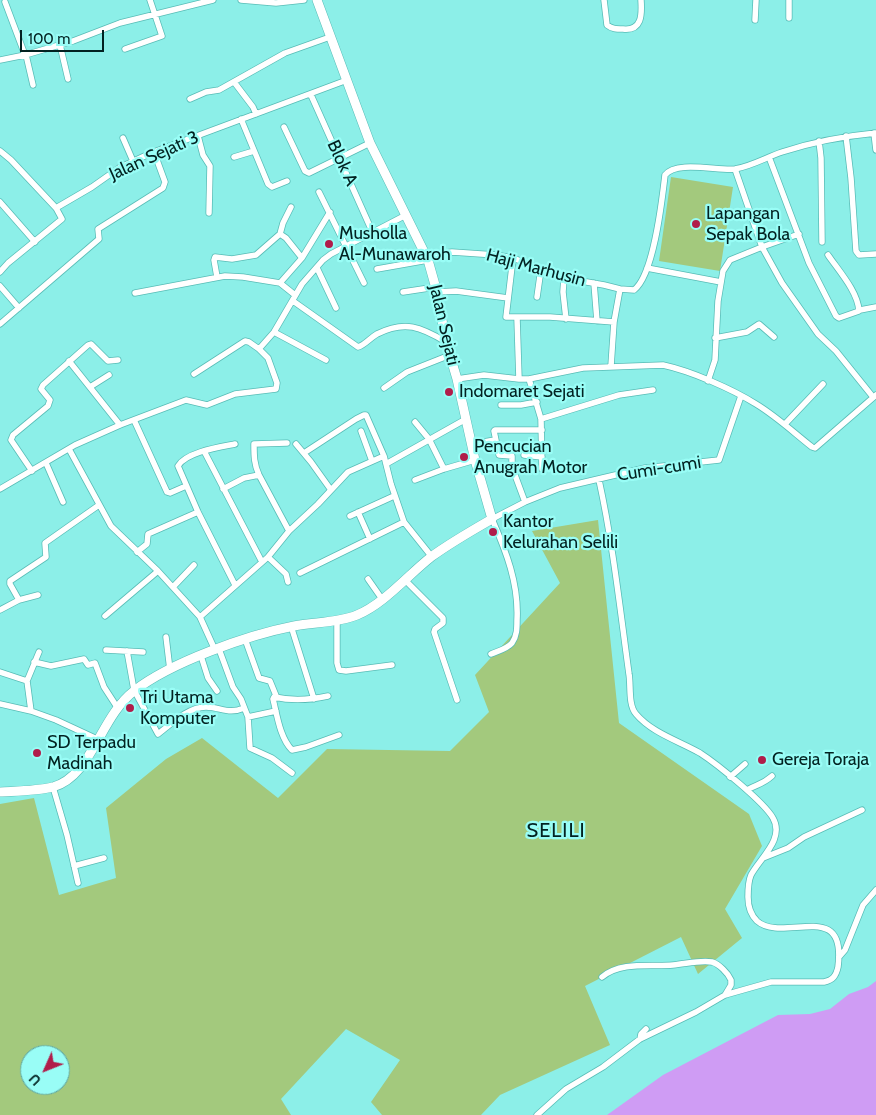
<!DOCTYPE html>
<style>
body{margin:0}
#map{position:relative;width:876px;height:1115px;overflow:hidden;background:#8cefe8;font-family:Cabin,sans-serif}
canvas{display:block}
.north{position:absolute;left:20px;top:1045px;width:50px;height:50px;box-sizing:border-box;background:#99fdf6;border:1px solid #5da5a1;border-radius:50%;rotate:226deg;font-size:14px;font-weight:700;line-height:20px;text-align:center;color:#022221}
.north::after{content:'';display:block;margin:auto;width:18px;height:22px;background:#b01d4a;clip-path:polygon(50% 0,100% 100%,50% 72%,0 100%)}
.scale{position:absolute;left:20px;top:30px;width:84px;height:22px;box-sizing:border-box;border:2px solid #022221;border-top:0;padding-left:6px;font-size:15px;line-height:18px;white-space:nowrap;color:#022221;-webkit-text-stroke:4px #99fdf6;paint-order:stroke}
</style>
<div id="map">
<canvas width="876" height="1115"></canvas>
<div class="north">U</div>
<div class="scale">100 m</div>
</div>
<script>
const ctx = document.querySelector('canvas').getContext('2d');
ctx.lineJoin = 'round';
function fillPath(path, color) { ctx.fillStyle = color; ctx.fill(path, 'evenodd'); }
function stroke(path, color, width, dash) { ctx.strokeStyle = color; ctx.lineWidth = width; ctx.lineCap = dash ? 'butt' : 'round'; ctx.setLineDash(dash || []); ctx.stroke(path); }
function write(font, color, halo, rows, align = 'center') {
  ctx.font = font + ' Cabin,sans-serif'; ctx.lineWidth = 4.5; ctx.setLineDash([]); ctx.textBaseline = 'middle'; ctx.strokeStyle = halo; ctx.fillStyle = color; for (const [text, x, y, turn = 0] of rows) {
    ctx.save(); ctx.translate(x, y); ctx.rotate((+turn || 0) * Math.PI / 180); ctx.textAlign = isNaN(turn) ? turn : align; if (halo) ctx.strokeText(text, 0, 0); ctx.fillText(text, 0, 0); ctx.restore();
  }
}
fillPath(new Path2D(`
 M 671,177 L 733,187 L 720,271 L 659,261 Z
 M 598,520 L 619,723 L 749,814 L 762,846 L 725,909 L 742,938 L 698,974 L 681,937 L 585,986 L 610,1045 L 500,1095 L 481,1115 L 382,1115 L 371,1102 L 400,1060 L 346,1029 L 281,1099 L 291,1115 L 0,1115 L 0,804 L 34,798 L 59,895 L 116,878 L 106,808 L 166,759 L 202,738 L 278,798 L 327,749 L 450,751 L 489,712 L 475,675 L 560,583 L 532,531 ZM 30,1055 L 60,1055 L 60,1085 L 30,1085 Z`), '#a3c97d');
fillPath(new Path2D(`
 M 876,981 L 876,1115 L 607,1115 L 663,1075 L 778,1015 L 810,1014 L 830,1009 L 849,994 L 868,987 Z`), '#cf9cf4');
const street = new Path2D(`
 M 241,0 L 276,3 L 304,0
 M 604,0 L 607,25 C 612,29 616,29 623,29 C 642,31 642,15 641,0
 M 789,0 L 789,18
 M 5,2 L 25,55
 M 755,20 L 756,0
 M 60,45 L 68,79
 M 125,49 L 162,36 L 150,0
 M 26,55 L 33,85
 M 0,60 L 25,55 L 73,41 L 120,23 L 213,0
 M 234,82 L 253,107 L 256,114
 M 311,95 L 372,231
 M 190,99 L 206,92 L 219,90 L 285,53 L 330,37
 M 241,119 L 268,184 L 272,187 L 287,181
 M 284,127 L 305,171 L 309,173 L 370,143
 M 874,133 L 876,150
 M 198,136 L 203,155 L 210,166 L 209,213
 M 846,136 L 851,178 L 856,251 L 859,255 L 876,254
 M 123,138 L 133,161
 M 819,141 L 821,158 L 822,242
 M 0,151 L 11,160 L 56,208
 M 234,157 L 254,151
 M 769,157 L 809,263 L 836,316 L 839,318 L 859,311 C 858,292 839,271 828,255
 M 735,169 L 762,247 L 799,234
 M 319,192 L 364,283
 M 0,202 L 35,242
 M 280,234 L 283,223 L 291,207
 M 427,255 L 452,252 L 496,255 L 513,258 L 564,278 L 604,285 L 620,289 L 634,290 C 654,275 662,200 665,175 C 676,160 718,171 735,169 C 752,166 767,157 782,152 C 813,142 844,136 876,133
 M 513,258 L 506,317 L 550,317 L 614,322
 M 317,268 L 336,308
 M 647,268 L 721,282
 M 377,269 L 428,260
 M 0,272 L 8,263 L 62,219 L 56,208 L 92,187 L 119,168 L 151,153 L 347,80
 M 217,277 L 214,260 L 215,257 L 232,259 L 256,255 L 280,234 L 286,238 L 302,258
 M 564,278 L 563,292 L 566,319
 M 280,283 L 302,258 L 330,212
 M 594,283 L 597,321
 M 0,286 L 19,308
 M 403,292 L 436,287
 M 437,292 L 456,291 L 508,298
 M 135,293 L 225,276 L 243,277 L 280,283 L 295,295
 M 537,297 L 541,269
 M 293,301 L 358,347 C 365,345 370,338 377,334 C 405,320 421,327 446,342
 M 860,310 L 876,307
 M 517,318 L 519,379
 M 0,324 L 99,239 L 98,229 L 163,188 L 165,182 L 154,152
 M 274,332 L 326,360
 M 715,338 L 747,332 L 759,324 L 774,337
 M 69,361 L 120,425
 M 611,366 L 614,322 L 620,289
 M 194,374 L 245,341 L 249,342 L 259,349
 M 457,379 L 484,375 L 519,379 L 529,379 L 583,368 L 663,365 C 691,371 732,389 756,404 C 776,416 793,432 812,447 L 815,448 L 876,395
 M 529,379 L 541,419 L 542,469
 M 708,381 L 715,360 L 718,301 L 723,271 L 730,260 L 762,247 L 782,283 L 818,334 L 836,351 L 873,397
 M 90,387 L 109,375
 M 384,388 L 407,372 L 450,355
 M 501,405 L 521,405 L 537,402
 M 541,419 L 619,395 L 653,390
 M 134,420 L 167,492 L 170,493 L 186,486
 M 415,422 L 429,439 L 444,469
 M 785,424 L 823,384
 M 361,431 L 372,461
 M 287,443 L 254,444 C 254,456 254,464 259,475 L 289,531
 M 235,444 C 220,447 186,452 178,466 L 198,512 L 235,585
 M 296,444 L 311,462 L 331,490
 M 472,444 L 495,440
 M 69,449 L 111,526 L 158,571 L 200,617 L 215,650
 M 204,451 L 262,562
 M 304,453 L 356,419 L 364,415 L 366,415 L 384,456 L 391,484 L 404,522 L 432,557
 M 524,455 L 542,457
 M 46,463 L 63,502
 M 386,464 L 466,419
 M 32,471 L 11,440 L 13,435 L 48,406 L 50,400 L 41,389 L 43,385 L 88,345 L 91,344 L 108,361 L 118,360
 M 415,480 L 444,469 L 475,460
 M 0,489 L 75,445 L 120,425 L 186,400 L 207,405 L 235,394 L 276,389 L 277,383 L 268,358 L 259,349 L 274,332 L 302,284 L 323,260 L 331,254 L 406,215
 M 223,489 L 244,478 L 259,475
 M 525,502 L 512,467 L 512,456 L 499,455 L 494,431 L 495,430 L 542,430
 M 358,512 L 370,539
 M 350,516 L 394,496
 M 137,552 L 147,544 L 148,534 L 198,512
 M 268,557 L 286,574 L 288,582
 M 300,573 L 404,522
 M 368,579 L 382,599
 M 405,580 L 443,618 L 443,623 L 435,629 L 434,632 L 457,700
 M 173,587 L 194,565
 M 19,600 L 10,584 L 10,581 L 46,557 L 45,543 L 99,505
 M 0,610 L 19,600 L 38,595
 M 105,616 L 158,571
 M 200,617 L 268,557 L 289,531 L 318,504 L 348,472 L 384,456
 M 337,621 L 337,663 L 339,670 L 346,671 L 392,665
 M 291,626 L 314,699
 M 166,637 L 170,670
 M 245,639 L 259,678 L 270,681 L 277,698
 M 219,649 L 233,687 L 241,699 L 248,717 L 250,748 L 272,758 L 292,773
 M 106,650 L 143,652
 M 127,651 L 134,690 L 158,734 C 171,724 188,707 206,707 C 221,707 228,715 244,708
 M 491,654 C 498,651 507,649 512,643 C 517,636 517,628 517,620 C 519,584 506,551 492,519 L 525,502 L 560,488 L 645,468 L 719,460 L 741,396
 M 201,656 L 208,678 L 217,691
 M 34,662 L 51,666 L 84,659 L 88,665 L 95,663 L 104,687 L 117,707
 M 0,672 L 27,681
 M 328,696 C 310,700 292,701 274,697 L 273,699 C 277,715 280,738 292,750 L 306,747 L 339,735
 M 0,704 L 31,711 L 56,720 L 97,739
 M 31,711 L 27,681 L 39,652
 M 248,717 L 276,711
 M 730,777 L 745,764
 M 53,787 L 67,835 L 78,883
 M 747,790 C 757,784 762,785 772,776
 M 763,858 L 788,848 L 804,837 L 862,810
 M 74,866 L 104,858
 M 839,957 L 845,950 L 863,905 L 876,890
 M 602,977 C 621,961 651,967 673,965 C 686,964 699,960 712,962 C 719,964 728,973 731,980 L 731,985 L 725,995
 M 640,1039 L 641,1034 L 646,1029
 M 537,1115 L 566,1089 L 603,1067 L 640,1039 L 696,1012 L 725,995 L 771,982 L 824,982 C 833,980 836,976 838,967 C 847,897 783,944 757,921 C 750,914 748,906 748,897 C 748,890 748,882 751,875 C 760,858 785,839 773,818 C 764,802 717,764 700,753 C 679,741 652,733 636,714 C 628,705 631,685 629,674 C 620,609 613,544 599,480`);
const secondary = new Path2D(`
 M 0,792 C 17,791 36,791 53,787 C 92,776 100,717 134,691 C 171,662 248,635 294,626 C 314,622 338,623 357,615 C 384,604 408,575 431,557 C 450,543 471,531 492,519 L 475,460 L 457,379 L 446,342 L 437,292 L 428,260 L 370,143 L 317,0`);
stroke(street, '#58bcb6', 7);
stroke(secondary, '#58bcb6', 10);
stroke(street, '#fff', 5.5);
stroke(secondary, '#fff', 9);
for (const [x, y, r, color] of [
 [696,224,5,"#b01d4a"],
 [329,244,5,"#b01d4a"],
 [449,392,5,"#b01d4a"],
 [464,457,5,"#b01d4a"],
 [493,532,5,"#b01d4a"],
 [130,708,5,"#b01d4a"],
 [37,753,5,"#b01d4a"],
 [762,760,5,"#b01d4a"]
]) { const dot = new Path2D(); dot.arc(x, y, r, 0, 2 * Math.PI); ctx.fillStyle = color; ctx.fill(dot); stroke(dot, '#99fdf6', 2); }
write('18px', '#022221', '#99fdf6', [
 ["Jalan Sejati 3",154,156,-24],
 ["Blok A",342,163,65],
 ["Haji Marhusin",536,268,15],
 ["Jalan Sejati",444,325,77],
 ["Cumi-cumi",659,469,-9]
]);
write('18px', '#022221', '#99fdf6', [
 ["Lapangan",706,214],
 ["Sepak Bola",706,235],
 ["Musholla",339,234],
 ["Al-Munawaroh",339,255],
 ["Indomaret Sejati",459,392],
 ["Pencucian",474,447],
 ["Anugrah Motor",474,468],
 ["Kantor",503,522],
 ["Kelurahan Selili",503,543],
 ["Tri Utama",140,698],
 ["Komputer",140,719],
 ["SD Terpadu",47,743],
 ["Madinah",47,764],
 ["Gereja Toraja",772,760]
], 'left');
ctx.letterSpacing = '1px';
write('20px', '#022221', '#99fdf6', [
 ["SELILI",556,831]
]);
ctx.letterSpacing = '0px';
</script>
